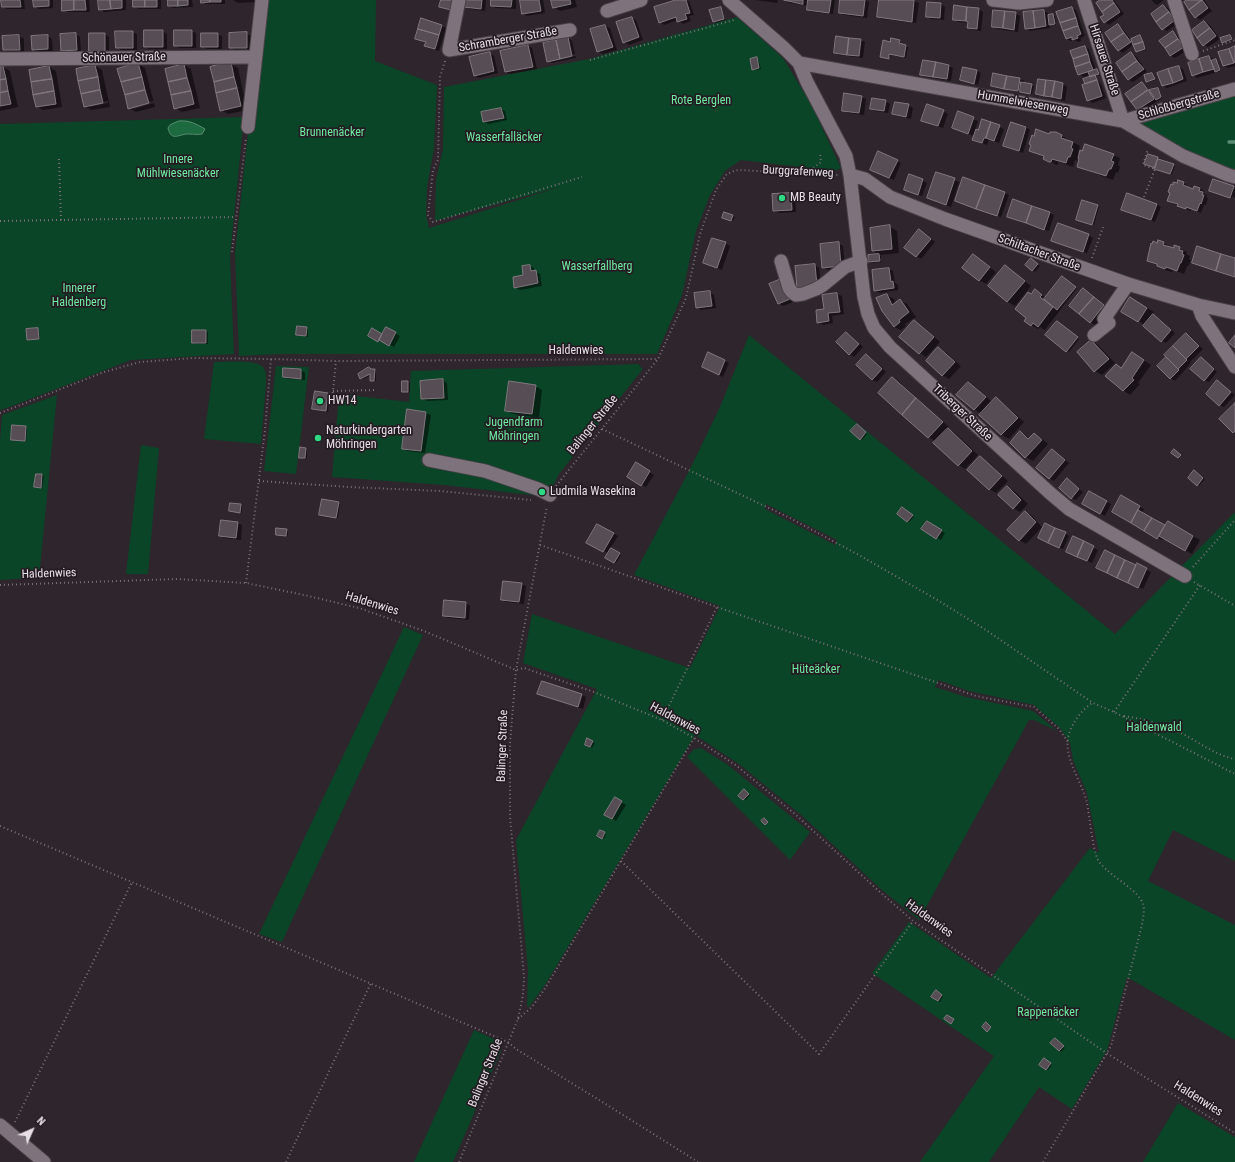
<!DOCTYPE html>
<meta charset="utf-8">
<style>
body{margin:0}
#map{position:relative;width:1235px;height:1162px;overflow:hidden;background:#2f252d;font-family:"Roboto Condensed",sans-serif}
canvas{display:block}
.north{position:absolute;left:12px;top:1110px;width:40px;height:40px;-webkit-text-stroke:3px #251c23;paint-order:stroke;rotate:45deg;font-size:11px;font-weight:700;line-height:16px;text-align:center;color:#e6dfe5}
.north::after{content:'';display:block;margin:auto;width:14px;height:18px;background:#e6dfe5;clip-path:polygon(50% 0,100% 100%,50% 72%,0 100%)}
</style>
<div id="map">
<canvas width="1235" height="1162"></canvas>
<div class="north">N</div>
</div>
<script>
const ctx = document.querySelector('canvas').getContext('2d');
ctx.lineJoin = 'round';
function fillPath(path, color) { ctx.fillStyle = color; ctx.fill(path, 'evenodd'); }
function stroke(path, color, width, dash) { ctx.strokeStyle = color; ctx.lineWidth = width; ctx.lineCap = dash ? 'butt' : 'round'; ctx.setLineDash(dash || []); ctx.stroke(path); }
function write(font, color, halo, rows, align = 'center') {
  ctx.font = font + ' "Roboto Condensed",sans-serif'; ctx.lineWidth = 3.5; ctx.setLineDash([]); ctx.textBaseline = 'middle'; ctx.strokeStyle = halo; ctx.fillStyle = color; for (const [text, x, y, turn = 0] of rows) {
    ctx.save(); ctx.translate(x, y); ctx.rotate((+turn || 0) * Math.PI / 180); ctx.textAlign = isNaN(turn) ? turn : align; if (halo) ctx.strokeText(text, 0, 0); ctx.fillText(text, 0, 0); ctx.restore();
  }
}
fillPath(new Path2D(`
 M 262,0 L 376,0 L 375,61 L 437,85 L 434,149 L 427,187 L 426,215 L 429,228 L 563,186 L 435,221 L 436,180 L 443,149 L 444,87 L 589,59 L 737,17 L 783,58 L 811,104 L 841,168 L 834,171 L 741,160 L 725,171 L 710,195 L 696,231 L 682,295 L 657,354 L 279,354 L 239,356 L 235,253 L 250,115 Z
 M 1235,94 L 1235,170 L 1204,162 L 1138,122 Z
 M 244,117 L 230,257 L 234,354 L 131,360 L 7,408 L 0,410 L 0,124 Z
 M 749,335 L 1115,634 L 1235,512 L 1235,861 L 1173,830 L 1148,881 L 1235,925 L 1235,1040 L 1127,977 L 1107,1050 L 1072,1109 L 1039,1087 L 989,1162 L 920,1162 L 994,1056 L 872,973 L 909,922 L 991,978 L 1090,848 L 1099,853 L 1087,793 L 1073,760 L 1070,743 L 1060,728 L 1034,705 L 969,691 L 938,680 L 935,687 L 966,697 L 1033,711 L 1057,731 L 1034,720 L 1029,720 L 919,920 L 882,890 L 800,814 L 739,764 L 695,735 L 545,985 L 529,1007 L 527,1006 L 528,970 L 516,840 L 597,689 L 523,663 L 532,614 L 690,668 L 720,606 L 634,575 L 690,469 L 720,407 ZM 766,504 L 837,540 L 835,545 L 765,509 Z
 M 214,362 C 224,362 256,359 263,367 C 267,372 266,378 266,383 L 261,444 L 204,439 Z
 M 638,364 L 643,369 L 559,474 L 548,497 L 444,485 L 332,477 L 339,394 L 409,402 L 411,371 Z
 M 276,366 L 309,367 L 296,474 L 264,471 Z
 M 57,395 L 39,578 L 0,580 L 0,441 L 2,415 Z
 M 141,445 L 159,448 L 148,574 L 126,574 Z
 M 404,627 L 423,635 L 282,942 L 259,934 Z
 M 701,748 L 728,765 L 810,832 L 790,860 L 687,757 L 694,749 Z
 M 474,1030 L 498,1041 L 501,1045 L 501,1051 L 453,1162 L 414,1162 Z
 M 1178,1103 L 1235,1137 L 1235,1162 L 1143,1162 Z`), '#0a4527');
const water = new Path2D(`
 M 179,121 C 190,120 196,124 205,129 L 202,134 C 197,135 194,134 189,134 C 181,133 171,143 168,128 L 170,125 Z`);
fillPath(water, '#1d6940');
stroke(water, '#598c72', 1);
fillPath(new Path2D(`
 M 2,0 L 24,0 L 25,9 L 7,9 L 3,7 Z
 M 34,0 L 53,0 L 53,8 L 39,9 L 34,6 Z
 M 63,0 L 89,0 L 90,12 L 68,12 L 63,10 Z
 M 99,0 L 126,0 L 126,10 L 104,12 L 100,9 Z
 M 134,0 L 161,0 L 161,9 L 139,9 L 134,7 Z
 M 169,0 L 192,0 L 193,7 L 173,8 L 169,6 Z
 M 202,0 L 225,0 L 225,4 L 206,4 L 202,2 Z
 M 233,0 L 256,0 L 257,2 L 238,3 Z
 M 466,0 L 486,0 L 485,11 L 470,9 L 465,6 Z
 M 492,0 L 516,0 L 516,9 L 496,8 L 492,6 Z
 M 521,0 L 543,0 L 545,13 L 527,16 L 523,13 Z
 M 552,0 L 575,0 L 577,7 L 560,11 L 553,7 Z
 M 679,0 L 689,1 L 694,15 L 689,16 L 691,21 L 683,24 L 678,20 L 664,25 L 660,22 Z
 M 755,0 L 778,0 L 777,3 Z
 M 785,0 L 835,0 L 833,14 L 812,12 L 808,10 L 808,6 L 789,3 Z
 M 841,0 L 866,0 L 869,2 L 867,18 L 844,15 L 840,13 Z
 M 880,0 L 908,0 L 914,1 L 919,3 L 916,23 L 882,19 L 878,17 Z
 M 1102,0 L 1114,0 L 1124,14 L 1109,25 L 1105,22 L 1102,18 L 1105,15 Z
 M 1151,0 L 1164,0 L 1157,5 Z
 M 1189,0 L 1204,0 L 1212,11 L 1200,20 L 1196,17 Z
 M 941,4 L 945,7 L 944,20 L 931,19 L 927,17 Z
 M 955,6 L 979,9 L 983,12 L 981,31 L 973,30 L 969,28 L 969,23 L 958,22 L 954,19 Z
 M 1164,6 L 1168,8 L 1179,23 L 1167,31 L 1163,29 Z
 M 720,8 L 722,9 L 725,20 L 716,23 L 714,22 Z
 M 1072,8 L 1076,10 L 1085,36 L 1081,38 L 1081,41 L 1078,42 L 1075,40 L 1071,41 L 1067,39 Z
 M 1044,11 L 1048,13 L 1049,16 L 1053,15 L 1055,16 L 1056,25 L 1052,25 L 1050,24 L 1050,28 L 1030,31 L 1026,28 Z
 M 1015,13 L 1020,16 L 1018,32 L 997,29 L 993,27 Z
 M 632,18 L 636,20 L 643,40 L 629,45 L 624,42 Z
 M 422,20 L 442,26 L 446,28 L 439,51 L 430,48 L 426,45 L 426,43 L 416,38 Z
 M 1205,22 L 1209,24 L 1220,39 L 1208,47 L 1204,45 Z
 M 1118,25 L 1122,28 L 1131,40 L 1140,37 L 1142,38 L 1146,50 L 1138,52 L 1137,51 L 1134,44 L 1123,53 L 1118,50 Z
 M 605,26 L 610,28 L 617,50 L 603,54 L 598,52 Z
 M 163,31 L 167,34 L 167,49 L 149,49 L 145,47 Z
 M 191,31 L 196,33 L 196,48 L 180,48 L 175,46 Z
 M 132,32 L 137,34 L 137,50 L 121,50 L 117,47 Z
 M 1173,32 L 1177,35 L 1188,50 L 1175,58 L 1171,56 L 1161,41 Z
 M 246,33 L 251,36 L 251,50 L 235,50 L 230,47 Z
 M 76,34 L 80,37 L 81,52 L 66,53 L 62,51 Z
 M 105,34 L 109,37 L 109,54 L 95,54 Z
 M 217,34 L 222,36 L 222,49 L 207,49 L 202,46 Z
 M 19,36 L 24,39 L 24,52 L 8,52 L 4,50 L 3,37 Z
 M 48,36 L 52,39 L 53,51 L 37,52 L 33,49 Z
 M 1230,36 L 1232,37 L 1233,40 L 1224,43 L 1222,42 Z
 M 568,38 L 572,41 L 575,54 L 550,60 L 550,62 L 576,56 L 576,58 L 552,63 L 548,61 Z
 M 860,40 L 865,42 L 863,58 L 839,55 L 835,53 Z
 M 900,41 L 901,42 L 901,45 L 908,47 L 906,58 L 891,55 L 890,59 L 882,57 L 891,43 Z
 M 528,46 L 532,48 L 537,69 L 510,74 L 506,72 Z
 M 1085,47 L 1089,49 L 1096,70 L 1099,71 L 1100,75 L 1096,76 L 1099,82 L 1101,84 L 1106,98 L 1093,103 L 1088,100 L 1086,85 L 1091,77 L 1090,75 L 1084,77 L 1079,74 Z
 M 1235,47 L 1235,66 L 1228,68 L 1224,66 Z
 M 489,53 L 494,56 L 498,73 L 479,78 L 475,76 Z
 M 1131,53 L 1136,56 L 1147,72 L 1133,82 L 1129,80 L 1117,63 Z
 M 1209,57 L 1214,59 L 1214,61 L 1218,62 L 1221,71 L 1197,78 L 1193,75 L 1189,63 Z
 M 757,58 L 758,59 L 761,69 L 755,70 L 753,69 Z
 M 138,64 L 145,68 L 155,107 L 136,112 L 129,108 ZM 153,101 L 154,103 L 133,109 L 133,106 Z
 M 231,64 L 238,68 L 247,110 L 228,114 L 221,110 Z
 M 184,65 L 191,69 L 200,108 L 182,112 L 175,108 Z
 M 95,66 L 102,70 L 110,107 L 91,110 L 84,106 ZM 108,101 L 108,103 L 89,107 L 89,105 Z
 M 949,66 L 953,68 L 951,81 L 926,77 L 921,74 Z
 M 3,67 L 10,71 L 18,107 L 0,111 L 0,68 Z
 M 49,67 L 56,71 L 62,107 L 43,110 L 36,106 Z
 M 1179,67 L 1183,69 L 1187,81 L 1167,88 L 1163,86 Z
 M 977,71 L 981,73 L 978,85 L 966,82 L 961,80 Z
 M 1152,74 L 1154,75 L 1156,80 L 1148,82 L 1147,81 L 1145,76 Z
 M 1020,79 L 1024,81 L 1024,84 L 1034,86 L 1032,94 L 996,88 L 992,86 Z
 M 1039,80 L 1063,84 L 1067,87 L 1065,101 L 1041,96 L 1037,94 Z
 M 1142,83 L 1146,86 L 1150,91 L 1157,89 L 1159,90 L 1162,98 L 1142,112 L 1138,110 L 1127,94 Z
 M 861,97 L 866,99 L 864,115 L 848,113 L 843,110 Z
 M 885,101 L 890,104 L 888,113 L 875,111 L 871,109 Z
 M 908,105 L 913,108 L 911,119 L 898,116 L 894,114 Z
 M 501,109 L 505,111 L 507,120 L 489,124 L 484,122 Z
 M 943,111 L 948,114 L 943,128 L 927,123 Z
 M 958,113 L 978,121 L 975,130 L 979,131 L 983,120 L 1004,129 L 999,143 L 989,139 L 987,145 L 973,139 L 974,136 L 958,130 Z
 M 1026,127 L 1030,130 L 1023,153 L 1005,146 Z
 M 1056,133 L 1080,146 L 1078,153 L 1080,154 L 1113,155 L 1120,158 L 1118,165 L 1120,167 L 1118,173 L 1116,172 L 1113,180 L 1085,170 L 1078,166 L 1081,159 L 1078,157 L 1077,161 L 1075,160 L 1073,167 L 1059,162 L 1057,165 L 1044,159 L 1044,157 L 1030,151 L 1050,135 Z
 M 1148,155 L 1175,166 L 1172,174 L 1157,170 Z
 M 897,161 L 901,163 L 894,180 L 875,172 Z
 M 936,173 L 959,182 L 951,207 L 928,198 Z
 M 922,180 L 927,183 L 922,196 L 909,192 Z
 M 1184,183 L 1188,186 L 1187,188 L 1194,190 L 1200,188 L 1204,191 L 1203,193 L 1207,195 L 1206,197 L 1208,198 L 1206,205 L 1204,205 L 1201,213 L 1191,209 L 1190,211 L 1183,208 L 1168,201 L 1173,186 Z
 M 1233,187 L 1235,188 L 1235,198 L 1232,196 L 1232,198 L 1212,192 Z
 M 1005,193 L 1009,195 L 1001,217 L 956,201 Z
 M 791,194 L 795,196 L 796,212 L 779,213 L 774,210 Z
 M 1014,201 L 1050,213 L 1054,215 L 1049,231 L 1013,219 L 1008,217 Z
 M 1156,204 L 1161,207 L 1155,222 L 1122,210 Z
 M 1098,206 L 1099,207 L 1094,225 L 1079,220 Z
 M 724,213 L 735,217 L 733,221 L 725,218 Z
 M 890,227 L 897,231 L 899,253 L 880,255 L 873,251 Z
 M 923,233 L 935,242 L 921,259 L 906,248 Z
 M 1088,235 L 1093,238 L 1087,253 L 1057,243 Z
 M 1159,241 L 1171,247 L 1170,248 L 1174,249 L 1175,247 L 1187,252 L 1186,254 L 1190,256 L 1189,259 L 1191,260 L 1188,266 L 1187,266 L 1184,274 L 1173,270 L 1172,272 L 1165,270 L 1148,260 Z
 M 725,243 L 730,246 L 722,270 L 705,263 Z
 M 838,243 L 843,246 L 845,268 L 828,270 L 823,267 Z
 M 879,255 L 881,256 L 881,262 L 871,263 L 869,262 Z
 M 973,255 L 996,272 L 986,284 L 979,280 Z
 M 1235,259 L 1235,277 L 1197,265 L 1193,263 Z
 M 1033,260 L 1040,266 L 1035,272 L 1027,265 Z
 M 815,265 L 819,268 L 821,288 L 803,290 L 798,287 Z
 M 529,266 L 534,268 L 534,271 L 540,274 L 542,286 L 520,290 L 515,287 L 524,276 Z
 M 1005,267 L 1012,271 L 1031,286 L 1015,306 L 1008,302 L 989,286 Z
 M 889,269 L 893,271 L 895,283 L 898,285 L 898,290 L 880,293 L 875,291 Z
 M 1064,278 L 1077,288 L 1045,330 L 1040,327 L 1038,329 L 1031,325 L 1032,295 L 1035,290 L 1046,298 Z
 M 785,283 L 793,302 L 783,306 L 779,303 Z
 M 1084,289 L 1090,293 L 1111,310 L 1097,326 L 1090,322 Z
 M 709,292 L 714,295 L 716,308 L 701,310 L 697,307 Z
 M 837,294 L 842,296 L 844,314 L 832,316 L 833,323 L 823,325 L 818,322 L 825,310 L 823,295 Z
 M 887,295 L 894,299 L 896,303 L 900,300 L 907,304 L 916,317 L 905,324 L 906,326 L 901,330 L 894,327 Z
 M 1131,298 L 1154,312 L 1152,315 L 1158,318 L 1175,333 L 1166,343 L 1162,341 L 1145,325 L 1123,311 Z
 M 914,321 L 921,325 L 940,342 L 926,357 L 920,353 L 900,337 Z
 M 1059,323 L 1079,339 L 1069,352 L 1047,335 Z
 M 307,328 L 308,329 L 308,337 L 297,335 Z
 M 387,328 L 400,336 L 394,347 L 381,340 L 380,342 L 369,336 L 382,335 Z
 M 38,329 L 39,330 L 40,339 L 30,340 L 28,339 Z
 M 206,331 L 208,332 L 208,344 L 195,344 L 193,343 Z
 M 846,333 L 850,335 L 863,347 L 854,357 L 850,354 Z
 M 1186,334 L 1190,336 L 1203,349 L 1190,362 L 1191,363 L 1175,381 L 1170,378 L 1167,357 Z
 M 1092,341 L 1098,345 L 1115,363 L 1102,375 L 1095,371 Z
 M 938,348 L 945,352 L 961,366 L 949,379 L 942,375 Z
 M 709,353 L 729,363 L 723,377 L 707,369 Z
 M 1133,353 L 1151,365 L 1138,383 L 1140,384 L 1130,395 L 1124,391 L 1107,376 L 1122,368 Z
 M 867,355 L 871,358 L 886,372 L 877,382 L 872,380 Z
 M 1205,361 L 1217,372 L 1209,382 L 1204,380 Z
 M 301,370 L 305,373 L 305,380 L 288,379 L 284,377 Z
 M 374,370 L 376,371 L 376,381 L 371,380 L 371,375 L 363,379 L 361,378 Z
 M 893,378 L 899,382 L 949,427 L 947,429 L 955,433 L 978,455 L 965,469 L 959,465 L 936,442 L 929,437 L 879,393 Z
 M 443,380 L 447,383 L 448,400 L 427,401 L 422,398 Z
 M 403,382 L 410,383 L 410,392 L 403,391 Z
 M 1218,382 L 1235,395 L 1224,407 L 1219,405 Z
 M 968,383 L 975,387 L 992,402 L 996,399 L 1003,403 L 1024,422 L 1009,439 L 1002,435 L 981,415 L 982,414 L 974,409 Z
 M 535,386 L 542,390 L 539,418 L 513,414 L 506,410 Z
 M 315,393 L 330,395 L 328,412 L 313,409 Z
 M 408,410 L 426,413 L 431,415 L 425,453 L 407,451 L 403,448 Z
 M 859,426 L 867,434 L 862,440 L 860,439 Z
 M 25,427 L 27,428 L 26,441 L 12,440 Z
 M 1021,432 L 1030,439 L 1034,434 L 1041,438 L 1048,444 L 1033,461 L 1026,457 Z
 M 306,449 L 307,450 L 307,458 L 302,458 L 300,457 Z
 M 1052,450 L 1069,463 L 1054,481 L 1049,478 Z
 M 981,458 L 987,462 L 1008,481 L 996,493 L 989,489 Z
 M 636,464 L 654,475 L 646,487 L 628,477 Z
 M 1196,472 L 1205,479 L 1199,486 L 1198,485 Z
 M 42,475 L 44,476 L 42,488 L 37,487 Z
 M 1067,480 L 1083,492 L 1076,500 L 1072,498 Z
 M 1007,487 L 1014,491 L 1028,504 L 1020,512 L 1013,508 Z
 M 1089,492 L 1111,504 L 1105,516 L 1083,504 Z
 M 1121,497 L 1144,509 L 1142,513 L 1165,527 L 1168,522 L 1200,540 L 1192,554 L 1164,538 L 1162,540 L 1113,512 Z
 M 339,503 L 340,504 L 338,518 L 322,515 Z
 M 241,505 L 242,506 L 242,513 L 230,511 Z
 M 904,509 L 914,517 L 909,522 L 898,514 Z
 M 1025,512 L 1032,516 L 1042,527 L 1026,544 L 1019,540 Z
 M 927,522 L 945,533 L 941,540 L 923,529 Z
 M 238,523 L 242,525 L 241,540 L 224,538 L 220,536 Z
 M 598,525 L 618,536 L 610,549 L 621,555 L 616,563 L 607,558 L 609,554 L 588,542 Z
 M 286,530 L 288,531 L 288,536 L 277,534 Z
 M 1065,533 L 1069,536 L 1063,549 L 1043,540 Z
 M 1074,538 L 1098,550 L 1092,563 L 1072,554 Z
 M 1105,552 L 1136,566 L 1137,565 L 1151,572 L 1143,589 L 1102,570 Z
 M 521,584 L 526,586 L 524,604 L 506,602 L 502,599 Z
 M 445,601 L 466,603 L 470,606 L 469,620 L 448,618 L 444,616 Z
 M 542,682 L 582,695 L 586,697 L 583,709 L 543,696 Z
 M 588,739 L 595,743 L 592,748 L 586,744 Z
 M 746,791 L 750,795 L 746,800 L 739,795 Z
 M 615,798 L 626,805 L 616,821 L 606,814 Z
 M 601,832 L 606,834 L 604,839 L 599,836 Z
 M 936,992 L 943,996 L 940,1002 L 932,997 Z
 M 1057,1040 L 1065,1048 L 1061,1052 L 1052,1043 Z
 M 1045,1059 L 1052,1065 L 1048,1070 L 1041,1065 Z`), '#0007');
stroke(new Path2D(`
 M 1229,142 L 1235,142`), '#598c72', 3.5);
const building = new Path2D(`
 M 1,0 L 20,0 L 21,7 L 2,7 Z
 M 33,0 L 49,0 L 49,6 L 34,7 Z
 M 62,0 L 74,0 L 74,10 L 62,11 Z
 M 74,0 L 85,0 L 86,10 L 74,10 Z
 M 98,0 L 110,0 L 111,9 L 99,10 Z
 M 110,0 L 122,0 L 122,8 L 111,9 Z
 M 133,0 L 145,0 L 145,7 L 133,7 Z
 M 145,0 L 157,0 L 157,7 L 145,7 Z
 M 168,0 L 178,0 L 178,6 L 168,6 Z
 M 178,0 L 188,0 L 188,5 L 178,6 Z
 M 201,0 L 210,0 L 210,2 L 201,3 Z
 M 210,0 L 221,0 L 221,2 L 210,2 Z
 M 441,0 L 454,0 L 451,10 L 439,7 Z
 M 465,0 L 482,0 L 481,9 L 464,7 Z
 M 491,0 L 512,0 L 511,7 L 491,6 Z
 M 520,0 L 539,0 L 541,11 L 522,14 Z
 M 551,0 L 570,0 L 571,4 L 553,8 Z
 M 676,0 L 686,0 L 690,13 L 685,14 L 687,19 L 677,22 L 676,17 L 659,23 L 654,7 Z
 M 784,0 L 803,0 L 803,4 Z
 M 808,0 L 831,0 L 829,13 L 807,10 Z
 M 840,0 L 865,0 L 863,16 L 839,13 Z
 M 879,0 L 914,0 L 912,22 L 877,17 Z
 M 1100,0 L 1112,0 L 1114,3 L 1102,12 L 1096,3 Z
 M 1187,0 L 1202,0 L 1189,10 L 1184,2 Z
 M 1202,0 L 1208,8 L 1195,18 L 1189,10 Z
 M 927,2 L 941,3 L 940,18 L 926,17 Z
 M 1114,3 L 1120,12 L 1104,23 L 1100,17 L 1104,15 L 1102,12 Z
 M 954,5 L 967,7 L 966,21 L 953,20 Z
 M 1163,5 L 1169,12 L 1156,22 L 1151,14 Z
 M 721,7 L 724,19 L 713,22 L 709,10 Z
 M 967,7 L 979,8 L 977,29 L 967,28 L 968,22 L 966,21 Z
 M 1072,7 L 1076,18 L 1060,23 L 1056,12 Z
 M 993,10 L 1005,11 L 1003,28 L 992,27 Z
 M 1044,10 L 1046,26 L 1035,28 L 1033,11 Z
 M 1005,11 L 1016,12 L 1014,30 L 1003,28 Z
 M 1033,11 L 1035,28 L 1025,29 L 1023,12 Z
 M 1169,12 L 1175,20 L 1162,30 L 1156,22 Z
 M 1053,14 L 1055,24 L 1049,25 L 1048,15 Z
 M 632,17 L 639,37 L 623,43 L 616,22 Z
 M 421,18 L 442,25 L 439,35 L 418,29 Z
 M 1076,18 L 1078,26 L 1063,31 L 1060,23 Z
 M 1204,21 L 1210,28 L 1197,38 L 1192,30 Z
 M 1118,24 L 1124,33 L 1111,42 L 1105,33 Z
 M 605,25 L 613,47 L 597,52 L 590,29 Z
 M 1078,26 L 1081,34 L 1077,36 L 1078,38 L 1072,40 L 1072,37 L 1066,39 L 1063,31 Z
 M 1210,28 L 1216,36 L 1203,46 L 1197,38 Z
 M 418,29 L 439,35 L 435,49 L 424,46 L 426,42 L 415,39 Z
 M 144,30 L 163,30 L 163,47 L 144,47 Z
 M 174,30 L 192,30 L 192,46 L 174,46 Z
 M 115,31 L 133,31 L 133,48 L 116,48 Z
 M 1173,31 L 1178,39 L 1165,48 L 1159,41 Z
 M 247,32 L 247,48 L 229,48 L 229,33 Z
 M 76,33 L 77,50 L 61,51 L 60,34 Z
 M 89,33 L 105,33 L 105,52 L 89,52 Z
 M 201,33 L 218,33 L 218,47 L 201,47 Z
 M 1124,33 L 1131,42 L 1118,51 L 1111,42 Z
 M 19,35 L 20,50 L 3,50 L 2,36 Z
 M 48,35 L 48,49 L 32,50 L 31,36 Z
 M 1140,35 L 1143,42 L 1133,45 L 1131,39 Z
 M 1230,35 L 1232,39 L 1222,43 L 1220,38 Z
 M 836,36 L 849,38 L 847,55 L 834,53 Z
 M 568,37 L 572,56 L 560,59 L 556,40 Z
 M 849,38 L 861,39 L 859,56 L 847,55 Z
 M 891,38 L 900,40 L 899,43 L 906,45 L 904,57 L 889,54 L 889,59 L 880,57 L 883,40 L 890,42 Z
 M 1178,39 L 1184,47 L 1170,56 L 1165,48 Z
 M 556,40 L 560,59 L 547,62 L 543,43 Z
 M 1143,42 L 1145,49 L 1136,52 L 1133,45 Z
 M 528,45 L 533,67 L 505,72 L 500,51 Z
 M 1085,46 L 1088,54 L 1073,59 L 1070,51 Z
 M 1235,46 L 1235,62 L 1234,63 L 1229,49 Z
 M 1229,49 L 1234,63 L 1223,66 L 1218,52 Z
 M 490,52 L 494,71 L 474,76 L 469,57 Z
 M 1131,52 L 1137,61 L 1122,72 L 1116,63 Z
 M 1088,54 L 1090,62 L 1075,67 L 1073,59 Z
 M 1209,56 L 1214,69 L 1203,72 L 1199,59 Z
 M 757,57 L 759,68 L 752,70 L 750,59 Z
 M 1199,59 L 1203,72 L 1192,76 L 1188,63 Z
 M 1216,59 L 1220,70 L 1215,72 L 1211,61 Z
 M 923,60 L 936,62 L 933,77 L 920,75 Z
 M 1137,61 L 1144,69 L 1128,80 L 1122,72 Z
 M 231,62 L 234,77 L 214,82 L 210,67 Z
 M 936,62 L 949,65 L 947,79 L 933,77 Z
 M 1090,62 L 1093,70 L 1078,75 L 1075,67 Z
 M 138,63 L 142,77 L 121,82 L 117,69 Z
 M 184,64 L 187,78 L 168,82 L 165,69 Z
 M 95,65 L 98,77 L 78,81 L 76,69 Z
 M 3,66 L 6,79 L 0,80 L 0,67 Z
 M 49,66 L 52,79 L 31,82 L 29,70 Z
 M 1179,66 L 1183,79 L 1173,83 L 1168,69 Z
 M 963,67 L 977,70 L 974,84 L 960,80 Z
 M 1097,69 L 1099,74 L 1090,77 L 1088,72 Z
 M 1168,69 L 1173,83 L 1162,86 L 1157,73 Z
 M 993,73 L 1007,76 L 1004,89 L 991,86 Z
 M 1152,73 L 1155,79 L 1146,82 L 1144,75 Z
 M 1095,75 L 1097,80 L 1085,84 L 1083,79 Z
 M 1007,76 L 1020,78 L 1018,91 L 1004,89 Z
 M 98,77 L 100,90 L 81,94 L 78,81 Z
 M 142,77 L 145,90 L 125,95 L 121,82 Z
 M 234,77 L 237,88 L 216,93 L 214,82 Z
 M 187,78 L 191,91 L 171,95 L 168,82 Z
 M 6,79 L 8,91 L 0,93 L 0,80 Z
 M 52,79 L 54,91 L 33,95 L 31,82 Z
 M 1038,79 L 1046,80 L 1044,96 L 1036,94 Z
 M 1046,80 L 1055,81 L 1052,97 L 1044,96 Z
 M 1097,80 L 1102,96 L 1087,101 L 1082,85 Z
 M 1055,81 L 1063,83 L 1061,99 L 1052,97 Z
 M 1021,82 L 1032,84 L 1030,94 L 1020,92 Z
 M 1142,82 L 1148,90 L 1131,102 L 1125,94 Z
 M 237,88 L 241,106 L 220,111 L 216,93 Z
 M 1158,88 L 1161,97 L 1156,100 L 1149,90 Z
 M 100,90 L 103,103 L 84,107 L 81,94 Z
 M 145,90 L 149,103 L 128,109 L 125,95 Z
 M 1148,90 L 1154,99 L 1137,110 L 1131,102 Z
 M 8,91 L 11,104 L 0,106 L 0,93 Z
 M 54,91 L 56,104 L 36,107 L 33,95 Z
 M 191,91 L 194,104 L 174,109 L 171,95 Z
 M 844,93 L 862,96 L 859,113 L 842,111 Z
 M 872,98 L 886,100 L 884,111 L 870,109 Z
 M 895,102 L 909,104 L 906,117 L 892,114 Z
 M 927,104 L 944,110 L 938,126 L 921,121 Z
 M 501,108 L 504,118 L 483,122 L 481,112 Z
 M 958,111 L 974,117 L 968,134 L 952,128 Z
 M 982,119 L 991,122 L 986,138 L 984,138 L 982,143 L 972,140 L 976,129 L 978,130 Z
 M 991,122 L 1000,125 L 994,141 L 986,138 Z
 M 1011,122 L 1026,127 L 1019,151 L 1003,146 Z
 M 1036,129 L 1049,134 L 1050,132 L 1056,132 L 1062,135 L 1061,138 L 1073,142 L 1071,148 L 1073,149 L 1070,157 L 1068,157 L 1066,163 L 1052,159 L 1051,162 L 1049,162 L 1043,159 L 1044,156 L 1029,151 L 1031,145 L 1029,144 L 1032,135 L 1034,136 Z
 M 1085,144 L 1114,154 L 1111,161 L 1114,162 L 1111,169 L 1109,169 L 1106,176 L 1077,167 L 1079,159 L 1078,158 L 1080,150 L 1082,151 Z
 M 878,151 L 898,160 L 889,178 L 870,170 Z
 M 1148,154 L 1158,157 L 1155,168 L 1144,164 Z
 M 1158,159 L 1174,164 L 1170,174 L 1154,169 Z
 M 936,172 L 955,178 L 946,205 L 927,198 Z
 M 909,174 L 923,179 L 918,195 L 904,190 Z
 M 963,177 L 985,185 L 976,209 L 955,201 Z
 M 1213,179 L 1234,186 L 1230,198 L 1209,191 Z
 M 1178,180 L 1184,182 L 1183,185 L 1193,189 L 1194,186 L 1200,188 L 1199,191 L 1203,192 L 1202,195 L 1204,195 L 1201,204 L 1200,203 L 1197,211 L 1186,207 L 1186,209 L 1177,206 L 1178,204 L 1167,201 L 1170,193 L 1168,192 L 1171,184 L 1173,185 L 1173,182 L 1177,183 Z
 M 985,185 L 1005,192 L 997,216 L 976,209 Z
 M 791,193 L 792,210 L 773,211 L 772,194 Z
 M 1127,193 L 1157,204 L 1151,220 L 1121,210 Z
 M 1013,199 L 1032,206 L 1026,223 L 1007,217 Z
 M 1082,200 L 1098,205 L 1092,225 L 1076,220 Z
 M 1032,206 L 1050,212 L 1044,230 L 1026,223 Z
 M 724,212 L 733,215 L 731,221 L 722,218 Z
 M 1058,223 L 1089,234 L 1083,252 L 1051,241 Z
 M 890,225 L 892,249 L 872,251 L 870,228 Z
 M 919,229 L 931,239 L 916,257 L 904,248 Z
 M 712,238 L 726,242 L 717,268 L 703,263 Z
 M 1158,240 L 1164,242 L 1163,245 L 1174,248 L 1174,245 L 1180,247 L 1179,250 L 1183,251 L 1182,254 L 1184,255 L 1181,263 L 1180,263 L 1177,271 L 1166,267 L 1165,269 L 1157,266 L 1157,264 L 1147,261 L 1151,243 L 1152,244 L 1153,241 L 1157,243 Z
 M 839,242 L 841,266 L 822,268 L 820,244 Z
 M 1197,246 L 1221,254 L 1216,271 L 1192,263 Z
 M 879,254 L 880,261 L 868,262 L 868,255 Z
 M 973,254 L 990,267 L 979,281 L 962,268 Z
 M 1221,254 L 1235,258 L 1235,277 L 1216,271 Z
 M 1031,258 L 1038,264 L 1032,271 L 1025,265 Z
 M 815,264 L 817,286 L 797,288 L 795,266 Z
 M 530,265 L 531,271 L 536,270 L 538,283 L 514,288 L 513,277 L 523,275 L 522,266 Z
 M 1005,265 L 1025,281 L 1007,302 L 988,286 Z
 M 889,268 L 891,282 L 893,281 L 894,288 L 874,291 L 872,270 Z
 M 1062,276 L 1076,287 L 1057,310 L 1044,299 Z
 M 781,279 L 790,299 L 778,304 L 769,284 Z
 M 1083,288 L 1094,297 L 1079,314 L 1069,306 Z
 M 1035,289 L 1042,295 L 1040,297 L 1053,307 L 1038,327 L 1033,323 L 1031,326 L 1024,321 L 1026,318 L 1015,309 L 1028,292 L 1031,294 Z
 M 710,291 L 712,306 L 696,308 L 694,293 Z
 M 837,293 L 840,312 L 828,313 L 829,321 L 817,323 L 816,310 L 824,309 L 822,295 Z
 M 887,294 L 892,305 L 900,299 L 909,312 L 899,320 L 900,322 L 894,327 L 882,311 L 876,298 Z
 M 1094,297 L 1104,305 L 1090,323 L 1079,314 Z
 M 1130,297 L 1147,308 L 1138,322 L 1121,312 Z
 M 1153,314 L 1171,330 L 1161,342 L 1143,326 Z
 M 914,320 L 934,337 L 919,354 L 899,337 Z
 M 1057,321 L 1078,337 L 1066,352 L 1045,335 Z
 M 297,326 L 307,327 L 306,336 L 296,335 Z
 M 386,327 L 396,332 L 389,346 L 379,340 Z
 M 38,328 L 39,339 L 27,340 L 26,329 Z
 M 372,328 L 382,334 L 378,342 L 368,336 Z
 M 192,330 L 206,330 L 206,343 L 192,343 Z
 M 846,332 L 859,344 L 849,355 L 836,342 Z
 M 1186,333 L 1199,346 L 1186,359 L 1173,346 Z
 M 1235,335 L 1235,348 L 1229,343 Z
 M 1091,340 L 1109,359 L 1094,372 L 1077,352 Z
 M 1173,346 L 1187,360 L 1178,369 L 1164,355 Z
 M 938,347 L 955,362 L 942,376 L 926,361 Z
 M 708,352 L 725,360 L 719,375 L 702,367 Z
 M 1132,352 L 1144,360 L 1132,378 L 1134,380 L 1123,391 L 1105,376 L 1116,364 L 1121,368 Z
 M 866,354 L 882,369 L 872,380 L 856,365 Z
 M 1166,357 L 1179,370 L 1170,379 L 1157,366 Z
 M 1201,357 L 1214,369 L 1204,381 L 1190,369 Z
 M 369,367 L 371,369 L 375,369 L 374,381 L 370,381 L 370,374 L 360,379 L 358,374 Z
 M 283,368 L 301,369 L 301,379 L 283,377 Z
 M 892,377 L 916,398 L 902,415 L 878,393 Z
 M 443,379 L 444,398 L 421,399 L 420,381 Z
 M 1217,380 L 1231,392 L 1219,406 L 1206,394 Z
 M 402,381 L 408,381 L 408,392 L 402,392 Z
 M 509,381 L 536,385 L 532,414 L 505,411 Z
 M 968,382 L 986,397 L 974,410 L 956,395 Z
 M 315,391 L 328,393 L 326,411 L 312,409 Z
 M 996,397 L 1018,418 L 1001,435 L 979,415 Z
 M 916,398 L 943,422 L 928,438 L 902,415 Z
 M 1235,403 L 1235,431 L 1233,433 L 1219,419 Z
 M 407,409 L 426,412 L 421,451 L 402,449 Z
 M 857,424 L 866,432 L 860,440 L 850,431 Z
 M 12,425 L 26,426 L 25,441 L 11,440 Z
 M 948,428 L 972,451 L 958,466 L 933,443 Z
 M 1020,431 L 1028,439 L 1034,433 L 1042,440 L 1025,458 L 1010,443 Z
 M 300,447 L 306,448 L 305,458 L 299,458 Z
 M 1052,449 L 1065,460 L 1049,479 L 1036,468 Z
 M 1174,449 L 1181,455 L 1178,458 L 1171,453 Z
 M 980,456 L 1002,476 L 989,490 L 967,470 Z
 M 636,462 L 650,471 L 641,486 L 627,477 Z
 M 1194,470 L 1203,478 L 1197,486 L 1188,478 Z
 M 36,474 L 42,474 L 41,488 L 34,487 Z
 M 1067,478 L 1079,489 L 1071,499 L 1059,488 Z
 M 1007,486 L 1021,500 L 1013,509 L 998,495 Z
 M 1089,491 L 1107,501 L 1100,514 L 1082,504 Z
 M 1121,495 L 1140,506 L 1131,523 L 1112,512 Z
 M 322,499 L 339,502 L 336,518 L 319,515 Z
 M 230,503 L 241,504 L 240,513 L 229,511 Z
 M 902,507 L 913,515 L 907,522 L 897,514 Z
 M 1138,510 L 1152,518 L 1144,531 L 1131,523 Z
 M 1025,511 L 1036,522 L 1019,541 L 1007,530 Z
 M 1152,518 L 1165,525 L 1157,539 L 1144,531 Z
 M 221,520 L 238,522 L 236,538 L 219,536 Z
 M 927,521 L 942,530 L 936,539 L 921,529 Z
 M 1168,521 L 1193,536 L 1185,551 L 1159,536 Z
 M 1045,523 L 1055,528 L 1048,543 L 1038,538 Z
 M 597,524 L 614,533 L 603,552 L 586,543 Z
 M 276,528 L 287,529 L 286,536 L 276,535 Z
 M 1055,528 L 1066,532 L 1059,548 L 1048,543 Z
 M 1073,536 L 1084,541 L 1077,557 L 1066,552 Z
 M 1084,541 L 1094,546 L 1087,561 L 1077,557 Z
 M 611,548 L 620,553 L 614,563 L 605,558 Z
 M 1105,550 L 1115,555 L 1107,573 L 1096,568 Z
 M 1115,555 L 1125,560 L 1117,578 L 1107,573 Z
 M 1125,560 L 1136,565 L 1128,583 L 1117,578 Z
 M 1137,563 L 1147,568 L 1138,588 L 1128,583 Z
 M 503,581 L 522,583 L 519,602 L 501,600 Z
 M 444,600 L 466,602 L 465,618 L 443,616 Z
 M 542,681 L 582,694 L 578,707 L 537,694 Z
 M 587,738 L 593,741 L 590,747 L 585,745 Z
 M 744,789 L 749,794 L 743,800 L 738,796 Z
 M 615,797 L 622,801 L 612,819 L 604,815 Z
 M 764,818 L 768,822 L 765,825 L 761,821 Z
 M 600,830 L 605,832 L 602,839 L 597,836 Z
 M 936,990 L 942,995 L 938,1001 L 931,997 Z
 M 947,1015 L 954,1019 L 951,1024 L 944,1019 Z
 M 986,1022 L 991,1027 L 987,1032 L 982,1027 Z
 M 1055,1038 L 1064,1046 L 1059,1051 L 1050,1043 Z
 M 1044,1058 L 1051,1063 L 1046,1070 L 1039,1065 Z`);
fillPath(building, '#574d55');
stroke(building, '#827780', 1);
const minor = new Path2D(`
 M 459,0 L 449,50 L 570,30
 M 729,0 L 785,49 L 799,63 L 807,82 L 846,156 L 850,175 L 864,297 L 868,314 L 874,328 L 890,347 L 1050,493 L 1069,509 L 1185,576
 M 993,0 L 1019,3 L 1047,0
 M 1084,0 L 1123,121
 M 1174,0 L 1192,54
 M 607,11 L 641,0
 M 0,59 L 248,57
 M 799,63 L 1123,121 L 1183,156 L 1228,175 L 1235,177
 M 1123,121 L 1235,89
 M 248,127 L 262,0
 M 850,175 L 865,179 L 890,197 L 945,219 L 1128,284 L 1198,305 L 1235,313
 M 781,261 L 789,288 L 792,292 L 796,295 L 803,294 L 816,289 L 823,285 L 845,267 L 861,261
 M 1198,305 L 1202,316 L 1235,367
 M 1094,335 L 1109,323 L 1104,319 L 1128,284
 M 429,460 L 485,471 L 538,489 L 550,495
 M 0,1125 L 44,1162`);
stroke(minor, '#494047', 15);
stroke(new Path2D(`
 M 1203,51 L 1235,40
 M 590,60 L 734,20
 M 445,61 L 440,77 L 438,160 L 433,170 L 428,215 L 433,222 L 582,177
 M 59,159 L 61,220
 M 807,173 L 821,162 L 820,153
 M 1144,197 L 1155,169 L 1143,165 L 1148,149
 M 0,221 L 236,217
 M 232,252 L 246,138
 M 1092,258 L 1103,227
 M 333,391 L 376,390
 M 332,401 L 336,361
 M 0,413 L 104,372 L 140,362 L 193,358 L 271,359 L 336,361 L 658,359
 M 602,429 L 790,518 L 859,555 L 939,601 L 986,630 L 1093,703 L 1114,712 L 1235,774
 M 259,481 L 349,487 L 440,491 L 531,500
 M 556,486 L 658,359 L 686,298 L 700,234 L 716,190 L 726,175 L 731,172 L 738,170 L 839,175
 M 540,545 L 717,607 L 976,696 L 1034,707 L 1059,729 L 1068,742
 M 1193,567 L 1235,520
 M 1194,582 L 1235,606
 M 246,583 L 265,430 L 271,359
 M 0,585 L 177,579 L 246,583 L 304,595 L 359,608 L 424,631 L 516,670 L 524,668 L 594,692 L 662,720 L 694,738 L 737,766 L 796,815 L 882,894 L 913,921 L 1108,1054 L 1235,1133
 M 1114,712 L 1200,585
 M 1124,716 C 1143,719 1160,723 1177,731 C 1196,740 1214,755 1235,759
 M 662,720 L 717,607
 M 0,826 L 508,1042 L 516,1049 L 604,1103 L 698,1162
 M 621,861 L 819,1054 L 913,921
 M 518,1019 L 532,1007 L 544,990 L 694,738
 M 15,1122 L 132,882
 M 286,1162 L 371,983
 M 459,1162 L 518,1019 L 523,995 L 524,977 L 510,816 L 510,743 L 516,670 L 547,506
 M 1043,1162 L 1111,1046 L 1142,925 C 1143,918 1145,910 1143,904 C 1140,893 1117,879 1108,871 C 1105,868 1100,864 1098,860 C 1092,846 1090,819 1087,803 C 1082,781 1062,757 1069,734 C 1070,730 1072,726 1074,723 C 1078,715 1085,708 1092,703`), '#7a7179', 2, [1, 3]);
stroke(minor, '#7e737c', 13);
for (const [x, y, r, color] of [
 [782,198,4,"#30d883"],
 [320,401,4,"#30d883"],
 [318,438,4,"#30d883"],
 [542,492,4,"#30d883"]
]) { const dot = new Path2D(); dot.arc(x, y, r, 0, 2 * Math.PI); ctx.fillStyle = color; ctx.fill(dot); stroke(dot, '#251c23', 1.5); }
write('12px', '#e6dfe5', '#251c23', [
 ["Schramberger Straße",508,40,-10],
 ["Schönauer Straße",124,58,-1],
 ["Hirsauer Straße",1104,60,72],
 ["Hummelwiesenweg",1023,103,10],
 ["Schloßbergstraße",1179,105,-16],
 ["Burggrafenweg",798,172,3],
 ["Schiltacher Straße",1039,253,20],
 ["Haldenwies",576,351],
 ["Triberger Straße",962,413,43],
 ["Balinger Straße",593,425,-51],
 ["Haldenwies",49,574,-2],
 ["Haldenwies",372,604,17],
 ["Haldenwies",675,719,28],
 ["Balinger Straße",503,746,-88],
 ["Haldenwies",929,919,36],
 ["Balinger Straße",486,1073,-68],
 ["Haldenwies",1198,1099,32]
]);
write('12px', '#6eeca1', '#251c23', [
 ["Rote Berglen",701,101],
 ["Brunnenäcker",332,133],
 ["Wasserfalläcker",504,138],
 ["Innere",178,160],
 ["Mühlwiesenäcker",178,174],
 ["Wasserfallberg",597,267],
 ["Innerer",79,289],
 ["Haldenberg",79,303],
 ["Jugendfarm",514,423],
 ["Möhringen",514,437],
 ["Hüteäcker",816,670],
 ["Haldenwald",1154,728],
 ["Rappenäcker",1048,1013]
]);
write('12px', '#e6dfe5', '#251c23', [
 ["MB Beauty",790,198],
 ["HW14",328,401],
 ["Naturkindergarten",326,431],
 ["Möhringen",326,445],
 ["Ludmila Wasekina",550,492]
], 'left');
</script>
